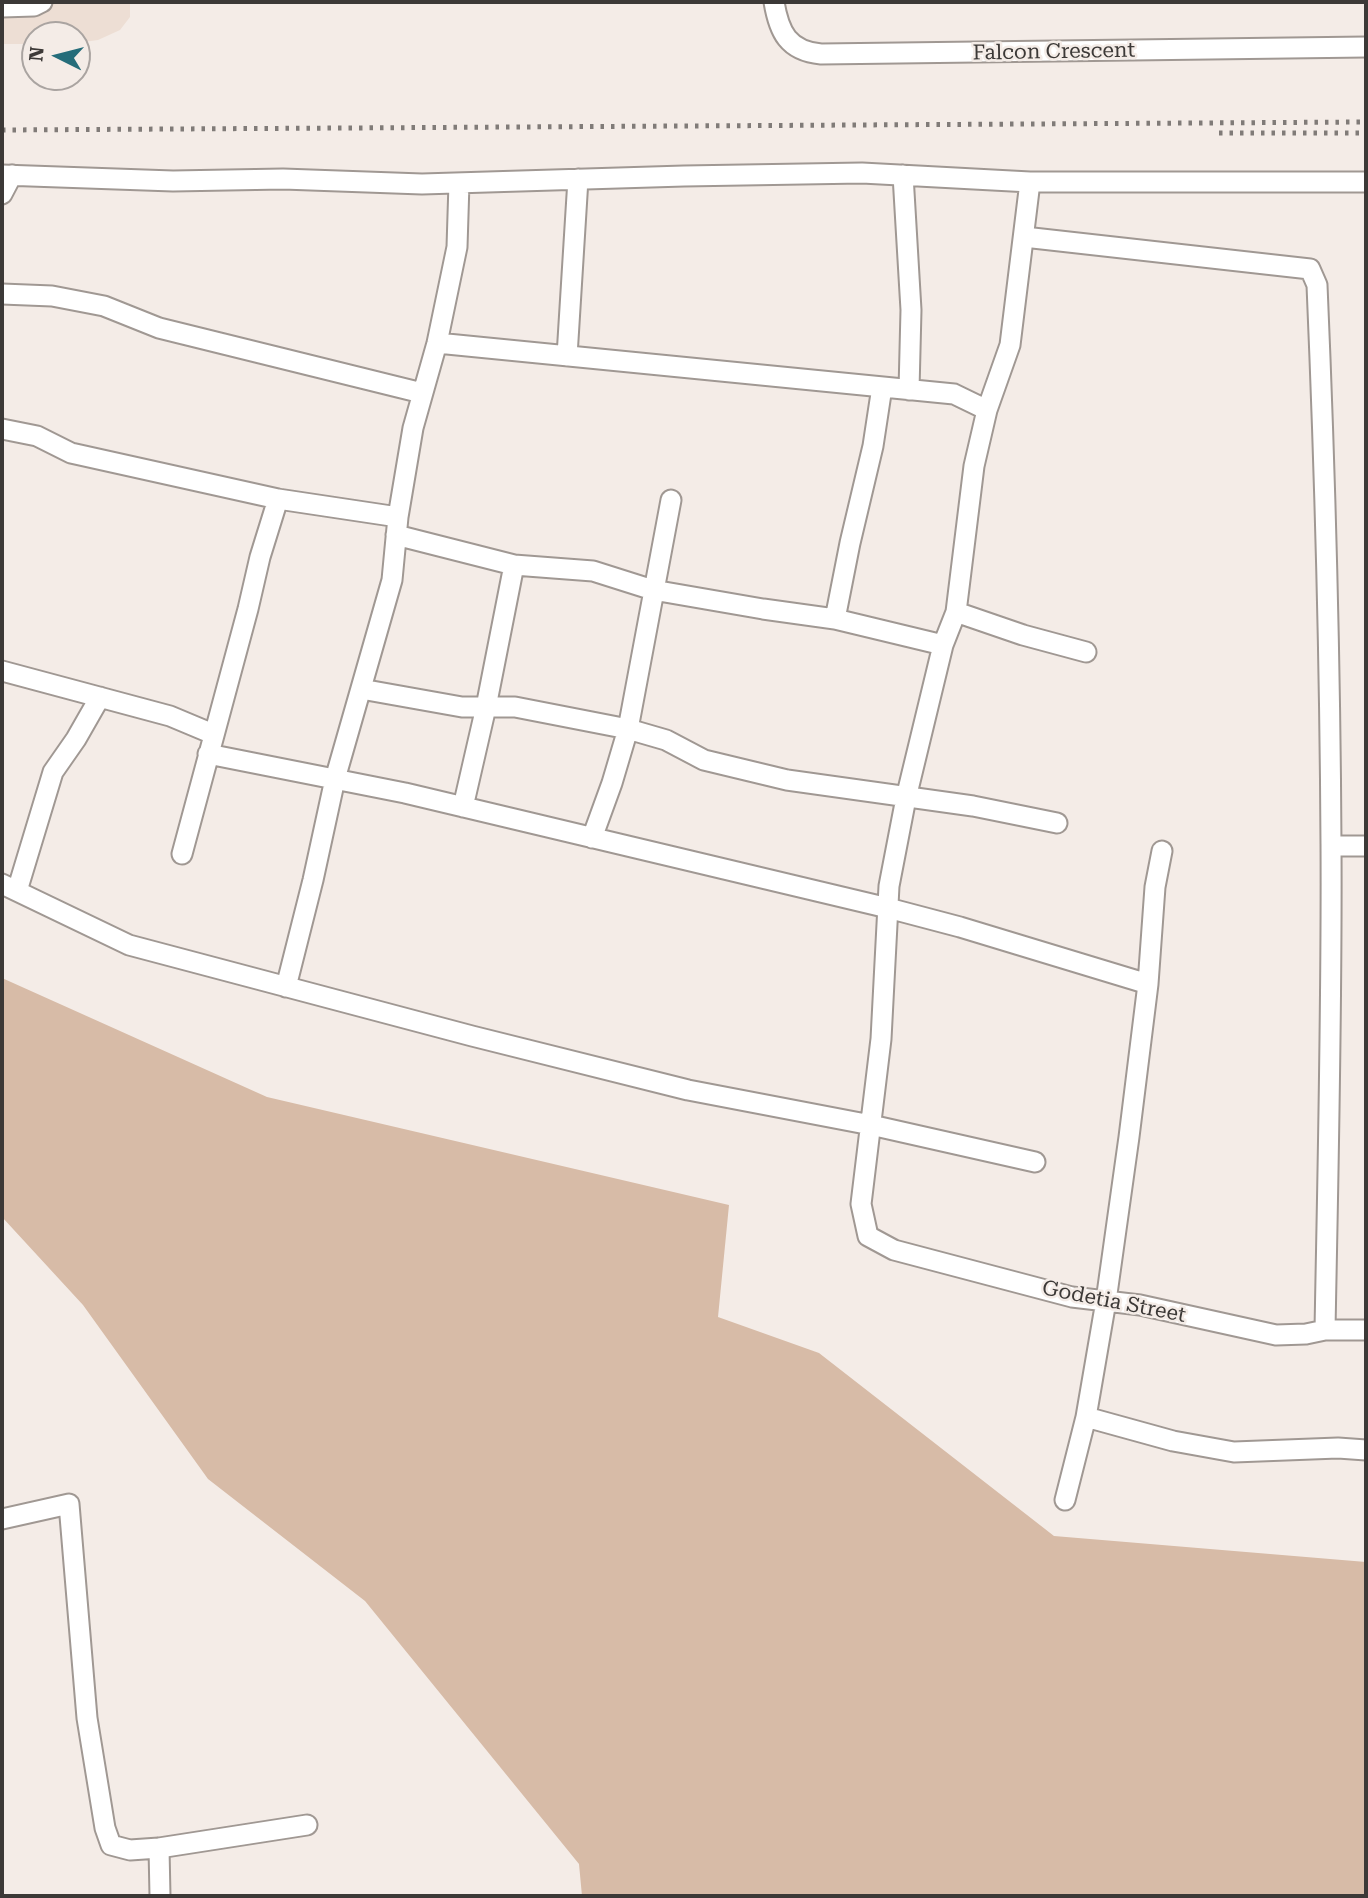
<!DOCTYPE html>
<style>
body{margin:0}
#map{position:relative;width:1368px;height:1898px;overflow:hidden;background:#f4ece7;font-family:"Roboto Serif",serif}
canvas{display:block}
.frame{position:absolute;inset:0;border:4px solid #3c3937;pointer-events:none}
.north{position:absolute;left:21px;top:21px;width:70px;height:70px;box-sizing:border-box;background:#f4ece7;border:2px solid #aaa4a1;border-radius:50%;rotate:276deg;font-size:19px;font-weight:700;line-height:28px;text-align:center;color:#3c3937}
.north::after{content:'';display:block;margin:auto;width:24px;height:32px;background:#256d7a;clip-path:polygon(50% 0,100% 100%,50% 72%,0 100%)}
</style>
<div id="map">
<canvas width="1368" height="1898"></canvas>
<div class="frame"></div>
<div class="north">N</div>
</div>
<script>
const ctx = document.querySelector('canvas').getContext('2d');
ctx.lineJoin = 'round';
function fillPath(path, color) { ctx.fillStyle = color; ctx.fill(path, 'evenodd'); }
function stroke(path, color, width, dash) { ctx.strokeStyle = color; ctx.lineWidth = width; ctx.lineCap = dash ? 'butt' : 'round'; ctx.setLineDash(dash || []); ctx.stroke(path); }
function write(font, color, halo, rows, align = 'center') {
  ctx.font = font + ' "Roboto Serif",serif'; ctx.lineWidth = 5; ctx.setLineDash([]); ctx.textBaseline = 'middle'; ctx.strokeStyle = halo; ctx.fillStyle = color; for (const [text, x, y, turn = 0] of rows) {
    ctx.save(); ctx.translate(x, y); ctx.rotate((+turn || 0) * Math.PI / 180); ctx.textAlign = isNaN(turn) ? turn : align; if (halo) ctx.strokeText(text, 0, 0); ctx.fillText(text, 0, 0); ctx.restore();
  }
}
fillPath(new Path2D(`
 M 2,2 L 130,2 L 130,17 L 120,30 L 98,40 L 77,43 L 77,35 L 35,35 L 35,44 L 2,44 Z`), '#edded4');
fillPath(new Path2D(`
 M 2,978 L 267,1097 L 729,1205 L 718,1317 L 819,1353 L 1054,1536 L 1366,1562 L 1366,1896 L 582,1896 L 579,1864 L 365,1601 L 208,1479 L 83,1305 L 2,1217 Z`), '#d7bba7');
const street = new Path2D(`
 M 774,2 C 779,32 788,51 821,54 L 1366,47
 M 2,7 L 34,6 L 42,2
 M 2,175 L 173,181 L 283,179 L 422,184 L 684,176 L 862,173 L 1030,182 L 1366,182
 M 903,175 L 911,310 L 909,390
 M 1030,182 L 1010,345 L 987,410 L 974,466 L 956,612 L 943,645 L 906,798 L 889,886 L 881,1039 L 861,1204 L 868,1236 L 894,1250 L 1072,1297 L 1140,1305 L 1276,1335 L 1306,1334 L 1325,1330 L 1366,1330
 M 2,194 L 12,175
 M 1024,237 L 1310,269 L 1317,285 C 1325,471 1330,658 1331,844 C 1332,1006 1328,1168 1325,1330
 M 2,294 L 52,296 L 104,306 L 159,328 L 422,393
 M 437,343 L 954,394 L 987,410
 M 567,356 L 578,179
 M 2,429 L 37,436 L 71,453 L 278,499 L 398,517
 M 396,535 L 514,565 L 593,571 L 653,590 L 763,609 L 835,619 L 943,645
 M 956,612 L 1023,635 L 1086,652
 M 835,619 L 850,543 L 873,446 L 882,387
 M 2,671 L 170,716 L 213,734
 M 361,689 L 462,707 L 515,707 L 628,729 L 666,740 L 704,760 L 787,780 L 973,806 L 1057,823
 M 208,754 L 405,793 L 888,908 L 960,927 L 1148,984
 M 463,807 L 486,707 L 514,565
 M 592,838 L 612,783 L 628,729 L 671,500
 M 1331,846 L 1366,846
 M 182,854 L 248,609 L 260,557 L 278,499
 M 2,884 L 129,945 L 472,1036 L 688,1090 L 871,1125 L 1035,1162
 M 17,891 L 53,772 L 76,739 L 100,697
 M 286,987 L 313,880 L 335,779 L 392,580 L 398,517 L 413,428 L 437,343 L 457,247 L 459,183
 M 1086,1417 L 1173,1441 L 1234,1452 L 1338,1448 L 1366,1450
 M 1065,1500 L 1086,1417 L 1106,1301 L 1129,1137 L 1148,984 L 1155,887 L 1162,851
 M 2,1519 L 69,1504 L 87,1718 L 105,1828 L 111,1845 L 130,1850 L 159,1848 L 307,1825
 M 159,1848 L 160,1896`);
stroke(street, '#a09893', 23);
stroke(street, '#fff', 19);
stroke(new Path2D(`
 M 2,130 L 1366,122
 M 1219,133 L 1366,133`), '#807b78', 5, [3.5, 7]);
write('21px', '#3c3937', '#f4ece7', [
 ["Falcon Crescent",1054,52,-1],
 ["Godetia Street",1114,1302,11]
]);
</script>
